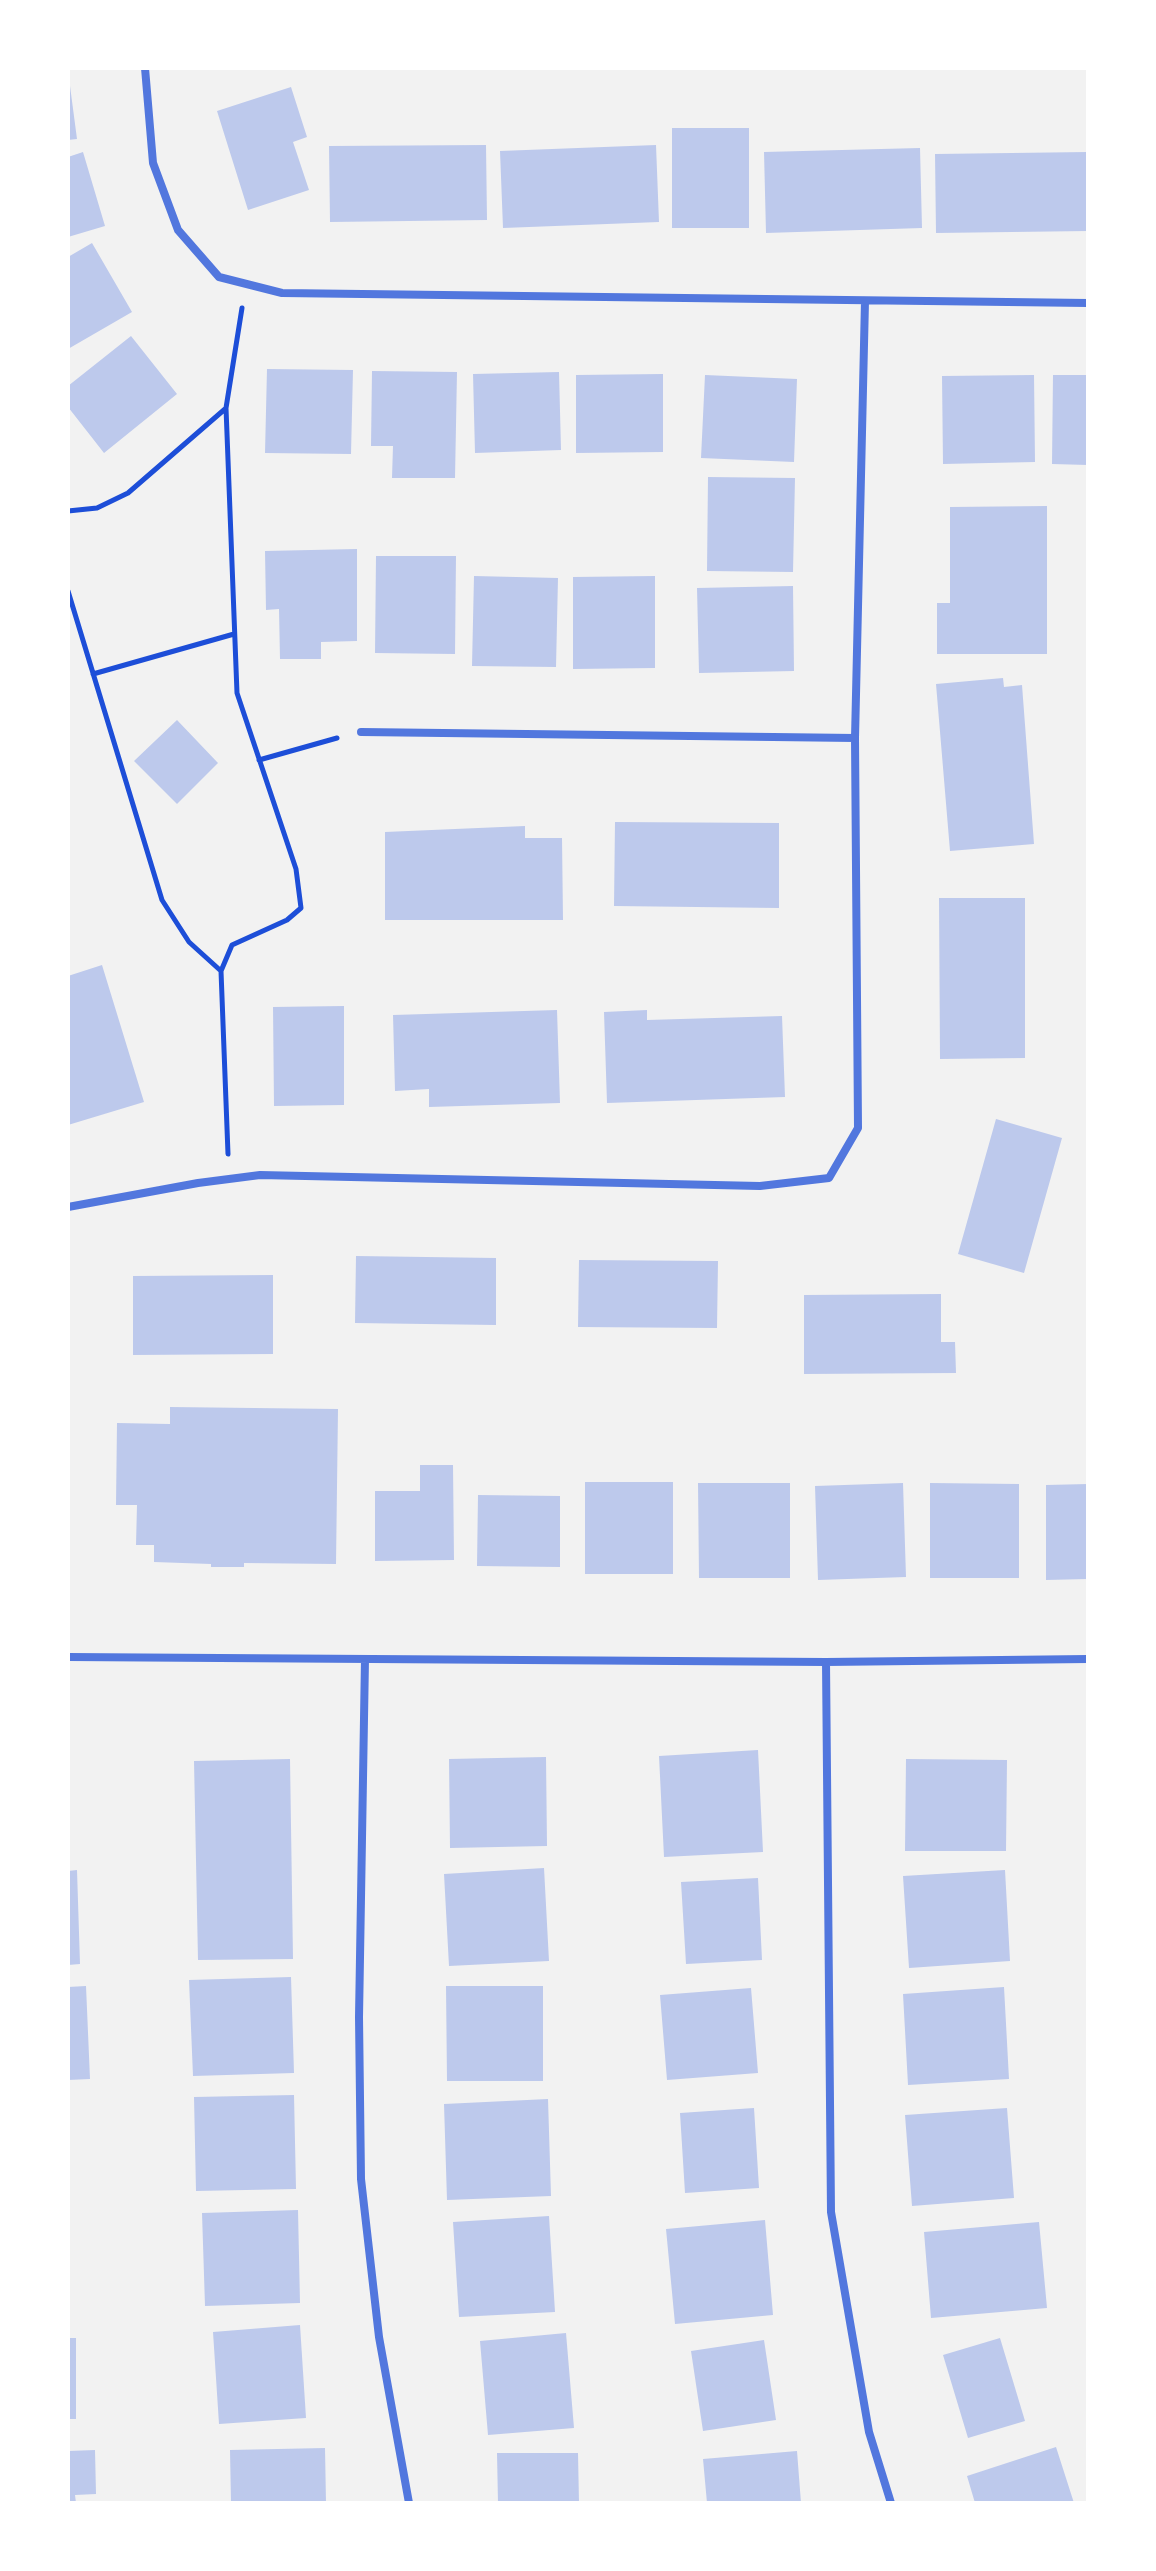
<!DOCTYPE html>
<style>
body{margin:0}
#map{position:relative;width:1156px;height:2571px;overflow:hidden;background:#f2f2f2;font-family:"PT Sans",sans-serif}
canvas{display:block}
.frame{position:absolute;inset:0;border:70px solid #fff;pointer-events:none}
</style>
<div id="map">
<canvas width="1156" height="2571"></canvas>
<div class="frame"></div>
</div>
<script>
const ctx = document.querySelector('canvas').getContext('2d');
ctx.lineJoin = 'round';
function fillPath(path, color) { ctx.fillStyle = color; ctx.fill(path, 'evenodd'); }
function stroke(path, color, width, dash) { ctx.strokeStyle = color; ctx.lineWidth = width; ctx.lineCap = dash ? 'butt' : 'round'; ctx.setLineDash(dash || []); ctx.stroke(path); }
fillPath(new Path2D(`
 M 68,86 L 70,86 L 77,139 L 68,140 Z
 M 291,87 L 307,137 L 293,142 L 309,190 L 248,210 L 217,111 Z
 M 672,128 L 749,128 L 749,228 L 672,228 Z
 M 486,145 L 487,220 L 330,222 L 329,146 Z
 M 656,145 L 659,222 L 503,228 L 500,151 Z
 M 920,148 L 922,228 L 766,233 L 764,152 Z
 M 83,152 L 105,226 L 68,237 L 68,157 Z
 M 1088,152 L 1088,231 L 936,233 L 935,154 Z
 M 92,243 L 132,312 L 68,349 L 68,257 Z
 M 131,336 L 177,394 L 104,453 L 68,407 L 68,386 Z
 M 267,369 L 353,370 L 351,454 L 265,453 Z
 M 372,371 L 457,372 L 455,478 L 392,478 L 393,446 L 371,446 Z
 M 559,372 L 561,450 L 475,453 L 473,374 Z
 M 663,374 L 663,452 L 576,453 L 576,375 Z
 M 705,375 L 797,379 L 794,462 L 701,458 Z
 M 1034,375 L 1035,462 L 943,464 L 942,376 Z
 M 1053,375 L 1088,375 L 1088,465 L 1052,464 Z
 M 708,477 L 795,478 L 793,572 L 707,571 Z
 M 1047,506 L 1047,654 L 937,654 L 937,603 L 950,603 L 950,507 Z
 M 357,549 L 357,641 L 321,642 L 321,659 L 280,659 L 279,609 L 266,610 L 265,551 Z
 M 376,556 L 456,556 L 455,654 L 375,653 Z
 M 474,576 L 558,578 L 556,667 L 472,666 Z
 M 655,576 L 655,668 L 573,669 L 573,577 Z
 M 793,586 L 794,671 L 699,673 L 697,588 Z
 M 1003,678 L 1004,687 L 1022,685 L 1034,844 L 950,851 L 936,684 Z
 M 177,720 L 218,763 L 177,804 L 134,761 Z
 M 615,822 L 779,823 L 779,908 L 614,906 Z
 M 525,826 L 525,838 L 562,838 L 563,920 L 385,920 L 385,832 Z
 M 939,898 L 1025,898 L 1025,1058 L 940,1059 Z
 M 102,965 L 144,1102 L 68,1125 L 68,976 Z
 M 344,1006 L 344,1105 L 274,1106 L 273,1007 Z
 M 557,1010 L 560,1103 L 429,1107 L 429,1089 L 395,1091 L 393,1015 Z
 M 647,1010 L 647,1020 L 782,1016 L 785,1097 L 607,1103 L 604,1012 Z
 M 996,1119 L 1062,1138 L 1024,1273 L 958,1254 Z
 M 356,1256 L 496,1258 L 496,1325 L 355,1323 Z
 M 579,1260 L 718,1261 L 717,1328 L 578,1327 Z
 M 273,1275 L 273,1354 L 133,1355 L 133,1276 Z
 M 941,1294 L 941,1342 L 955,1342 L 956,1373 L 804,1374 L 804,1295 Z
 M 170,1407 L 338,1409 L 336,1564 L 244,1563 L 244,1567 L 211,1567 L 211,1564 L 154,1562 L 154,1545 L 136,1545 L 137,1505 L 116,1505 L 117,1423 L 170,1424 Z
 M 420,1465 L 453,1465 L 454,1560 L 375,1561 L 375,1491 L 420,1491 Z
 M 585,1482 L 673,1482 L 673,1574 L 585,1574 Z
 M 698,1483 L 790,1483 L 790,1578 L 699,1578 Z
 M 903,1483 L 906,1577 L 818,1580 L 815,1486 Z
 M 930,1483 L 1019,1484 L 1019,1578 L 930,1578 Z
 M 1088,1484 L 1088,1579 L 1046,1580 L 1046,1485 Z
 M 478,1495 L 560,1496 L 560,1567 L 477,1566 Z
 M 758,1750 L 763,1852 L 664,1857 L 659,1756 Z
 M 546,1757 L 547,1846 L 450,1848 L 449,1759 Z
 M 290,1759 L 293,1959 L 198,1960 L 194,1761 Z
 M 906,1759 L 1007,1760 L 1006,1851 L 905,1851 Z
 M 544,1868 L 549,1961 L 449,1966 L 444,1874 Z
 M 77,1870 L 80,1964 L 68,1965 L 68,1871 Z
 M 1005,1870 L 1010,1961 L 909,1968 L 903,1876 Z
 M 758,1878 L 762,1960 L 686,1964 L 681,1882 Z
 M 291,1977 L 294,2073 L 193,2076 L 189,1980 Z
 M 86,1986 L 90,2079 L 68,2080 L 68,1987 Z
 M 446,1986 L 543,1986 L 543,2081 L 447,2081 Z
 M 1004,1987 L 1009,2079 L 908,2085 L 903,1994 Z
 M 751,1988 L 758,2073 L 667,2080 L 660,1995 Z
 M 294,2095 L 296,2189 L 196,2191 L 194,2097 Z
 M 548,2099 L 551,2196 L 447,2200 L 444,2104 Z
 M 754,2108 L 759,2188 L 685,2193 L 680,2113 Z
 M 1007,2108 L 1014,2198 L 912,2206 L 905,2115 Z
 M 298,2210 L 300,2303 L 205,2306 L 202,2213 Z
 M 549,2216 L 555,2312 L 459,2317 L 453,2222 Z
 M 765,2220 L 773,2315 L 675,2324 L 666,2229 Z
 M 1039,2222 L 1047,2308 L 931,2318 L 924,2232 Z
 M 300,2325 L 306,2418 L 219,2424 L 213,2332 Z
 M 566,2333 L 574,2428 L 488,2435 L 480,2341 Z
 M 68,2338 L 76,2338 L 76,2419 L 68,2419 Z
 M 1000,2338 L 1025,2421 L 968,2438 L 943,2355 Z
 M 764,2340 L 776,2420 L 703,2431 L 691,2351 Z
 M 1056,2447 L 1074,2503 L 975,2503 L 967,2476 Z
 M 325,2448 L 326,2503 L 231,2503 L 230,2450 Z
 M 95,2450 L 96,2494 L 75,2495 L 76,2503 L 68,2503 L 68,2451 Z
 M 797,2451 L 801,2503 L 707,2503 L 703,2459 Z
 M 497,2453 L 578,2453 L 579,2503 L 498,2503 Z`), '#bdc9ec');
stroke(new Path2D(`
 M 68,511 L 97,508 L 128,493 L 225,409
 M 68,591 L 162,900 L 189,942 L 221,971
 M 93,674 L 234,634
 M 259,760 L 337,738
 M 228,1154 L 221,971 L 232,945 L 287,920 L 301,908 L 296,869 L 237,693 L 226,408 L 242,308`), '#1d4ed8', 5);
stroke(new Path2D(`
 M 145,68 L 153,163 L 178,230 L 219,277 L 282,293 L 1088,303
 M 361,732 L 855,738
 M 68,1207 L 198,1183 L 260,1175 L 760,1186 L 829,1178 L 858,1128 L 855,738 L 865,301
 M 68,1657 L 826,1662 L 1088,1659
 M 365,1659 L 359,2017 L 361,2179 L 379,2337 L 409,2503
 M 826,1662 L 831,2212 L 869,2432 L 891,2503`), '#5277de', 8);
</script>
